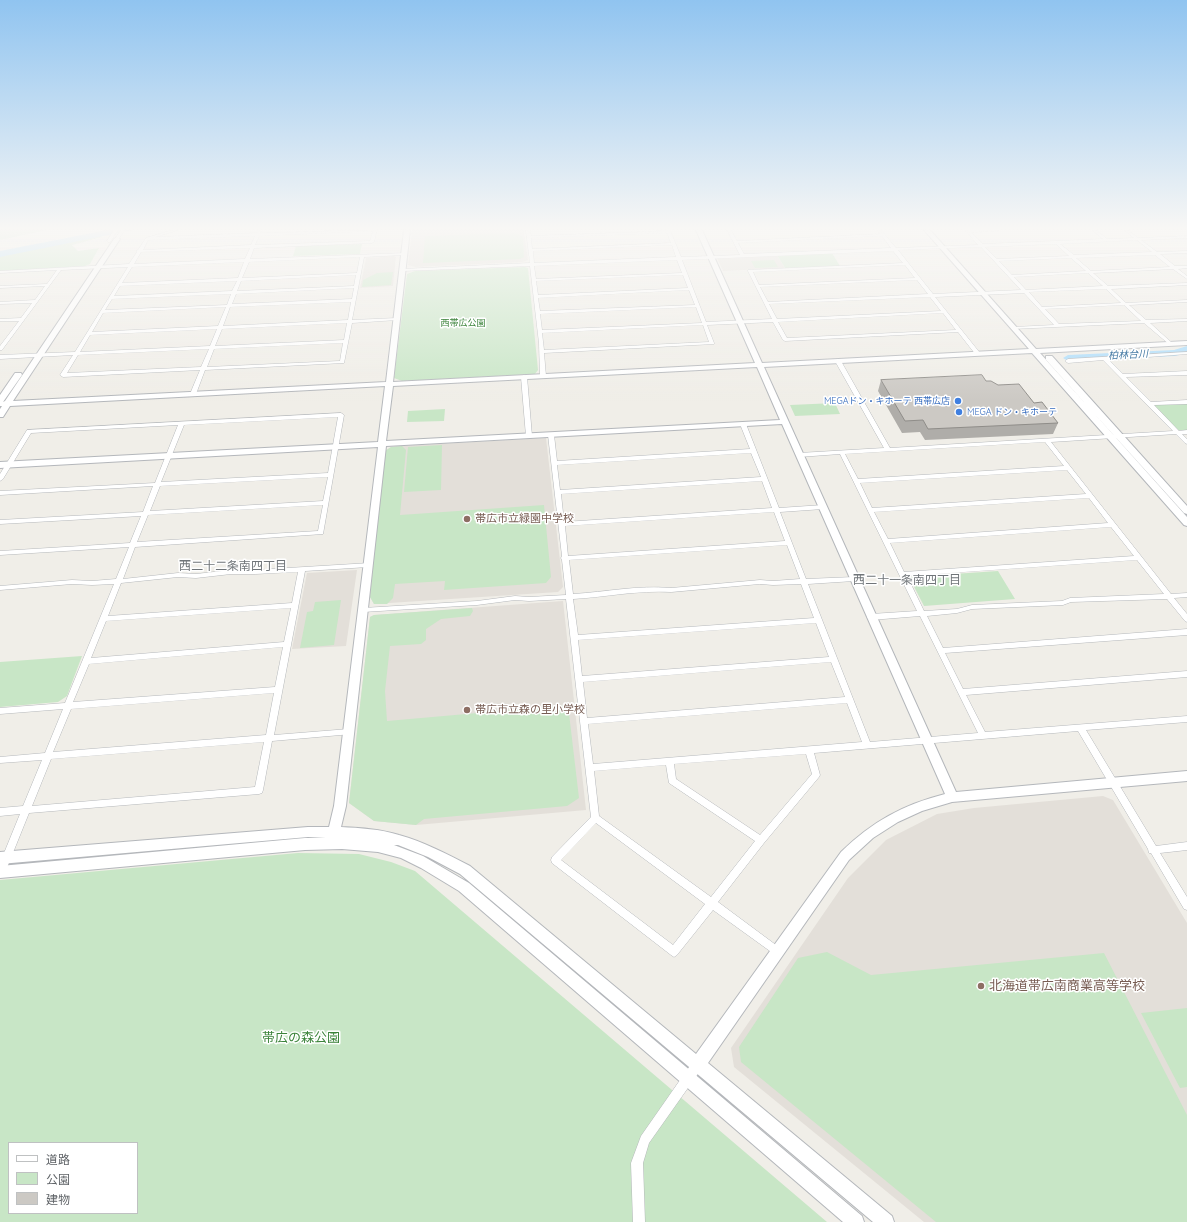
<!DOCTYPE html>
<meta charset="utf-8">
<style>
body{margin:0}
#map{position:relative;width:1187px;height:1222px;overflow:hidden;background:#f0eee8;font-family:Quicksand,"Noto Sans JP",sans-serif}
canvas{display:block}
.legend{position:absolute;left:8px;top:1142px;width:130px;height:72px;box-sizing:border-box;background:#fff;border:1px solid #bfc1c2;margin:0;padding:5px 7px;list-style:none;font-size:12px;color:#5f6367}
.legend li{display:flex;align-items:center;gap:8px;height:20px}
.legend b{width:20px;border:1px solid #bfc1c2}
</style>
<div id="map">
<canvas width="1187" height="1222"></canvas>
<ul class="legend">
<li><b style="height:5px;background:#fff"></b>道路</li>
<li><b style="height:11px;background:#c8e6c6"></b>公園</li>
<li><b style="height:11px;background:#ccc9c4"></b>建物</li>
</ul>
</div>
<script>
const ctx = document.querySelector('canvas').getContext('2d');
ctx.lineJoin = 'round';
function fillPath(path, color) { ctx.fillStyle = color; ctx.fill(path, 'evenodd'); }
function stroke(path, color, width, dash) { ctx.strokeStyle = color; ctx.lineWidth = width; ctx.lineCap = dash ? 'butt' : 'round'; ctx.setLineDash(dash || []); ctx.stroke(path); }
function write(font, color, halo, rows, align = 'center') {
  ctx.font = font + ' Quicksand,"Noto Sans JP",sans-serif'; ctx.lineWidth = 3; ctx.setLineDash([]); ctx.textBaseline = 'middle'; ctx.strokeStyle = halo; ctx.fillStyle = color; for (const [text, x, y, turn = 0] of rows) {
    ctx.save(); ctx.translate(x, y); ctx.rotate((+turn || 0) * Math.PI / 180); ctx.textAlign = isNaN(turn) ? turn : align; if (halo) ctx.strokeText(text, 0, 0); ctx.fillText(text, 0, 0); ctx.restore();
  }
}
fillPath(new Path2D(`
 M 412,230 L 524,230 L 528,260 L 523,262 L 415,267 L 408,265 Z
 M 777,255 L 785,268 L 723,271 L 717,258 Z
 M 394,256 L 396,257 L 393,286 L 360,288 L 366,258 Z
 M 546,438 L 563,587 L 558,592 L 374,604 L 370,597 L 385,451 L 391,447 L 402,446 Z
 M 357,570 L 346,646 L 292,649 L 307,573 Z
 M 563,601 L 586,810 L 416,825 L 374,821 L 349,803 L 370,617 L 374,615 Z
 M 1103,796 L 1113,800 L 1187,923 L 1187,1222 L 924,1222 L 734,1067 L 731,1048 L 848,878 L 886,840 L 937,814 L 974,808 Z`), '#e3dfd9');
fillPath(new Path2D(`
 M 0,230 L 48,230 L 0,240 Z
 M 516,233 L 523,237 L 524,257 L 520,259 L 423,263 L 425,236 Z
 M 100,235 L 102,237 L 72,245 L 78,251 L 99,248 L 90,264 L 85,266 L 0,271 L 0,255 Z
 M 362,244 L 360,254 L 293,256 L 296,246 Z
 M 832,253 L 840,266 L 785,268 L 777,255 Z
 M 774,260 L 778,267 L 755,268 L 751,261 Z
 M 525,267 L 528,268 L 538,370 L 535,374 L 402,381 L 394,378 L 407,274 L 415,271 Z
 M 393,272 L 391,285 L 362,287 L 363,280 L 377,273 Z
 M 835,403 L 840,414 L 795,416 L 790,405 Z
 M 1187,403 L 1187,431 L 1177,430 L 1153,405 Z
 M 445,409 L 444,421 L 407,422 L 408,411 Z
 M 442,445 L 441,490 L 404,492 L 408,447 Z
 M 402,446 L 406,450 L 400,515 L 544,505 L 551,577 L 546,583 L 444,590 L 445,581 L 395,584 L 393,598 L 387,604 L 374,604 L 370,597 L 385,451 L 391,447 Z
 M 998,571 L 1015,599 L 924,606 L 909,577 Z
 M 341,600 L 334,645 L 300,648 L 307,612 L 313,611 L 315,602 Z
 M 472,608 L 473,611 L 470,616 L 441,619 L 426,629 L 426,640 L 421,644 L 390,646 L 385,691 L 387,721 L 568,705 L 579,798 L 567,806 L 424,819 L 416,825 L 374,821 L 349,803 L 370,617 L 374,615 Z
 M 82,656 L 67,696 L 58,702 L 0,707 L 0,662 Z
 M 298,853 L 359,854 L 391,862 L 415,871 L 827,1222 L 0,1222 L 0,880 ZM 9,1143 L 137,1143 L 137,1213 L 9,1213 Z
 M 827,952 L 871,975 L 1104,953 L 1187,1115 L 1187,1222 L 936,1222 L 741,1062 L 739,1047 L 798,958 Z
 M 1187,1008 L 1187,1087 L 1180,1088 L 1141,1013 Z`), '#c8e6c6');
fillPath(new Path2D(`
 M 107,230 L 133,230 L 0,257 L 0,251 Z`), '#adddfb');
fillPath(new Path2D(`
 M 1187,346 L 1187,353 L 1175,356 L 1068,361 L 1063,358 L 1068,355 L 1174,350 Z`), '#adddfb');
const street = new Path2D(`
 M 114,230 L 118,230 L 110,242 L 108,242 L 107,241 Z
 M 121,230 L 125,230 L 118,240 L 116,240 L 115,239 Z
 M 173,230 L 178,230 L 156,237 L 256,233 L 258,230 L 259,230 L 261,231 L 260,233 L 377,230 L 374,242 L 372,243 L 254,248 L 250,259 L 405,253 L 405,255 L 404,255 L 364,257 L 352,320 L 397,318 L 399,319 L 397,320 L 352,323 L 344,363 L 205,370 L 196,394 L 193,396 L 190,394 L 200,370 L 63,377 L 60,375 L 73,355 L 0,359 L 0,355 L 75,352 L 128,267 L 61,270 L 2,350 L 0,350 L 0,346 L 19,321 L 0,321 L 0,319 L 21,318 L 32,303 L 0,304 L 0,302 L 35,300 L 45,286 L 0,288 L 0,286 L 47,284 L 57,270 L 0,273 L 0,271 L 129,264 L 137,252 L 136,251 L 138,250 L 146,238 ZM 373,231 L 370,241 L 255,245 L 259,236 ZM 255,236 L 251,245 L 143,250 L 148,240 ZM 250,248 L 245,259 L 134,264 L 141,252 ZM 360,257 L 357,273 L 242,278 L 249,262 ZM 244,262 L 238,278 L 122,283 L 132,267 ZM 356,275 L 354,286 L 237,291 L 241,281 ZM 237,281 L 232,291 L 114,296 L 120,286 ZM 354,288 L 352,299 L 232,304 L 236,294 ZM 231,294 L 227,305 L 105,310 L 112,299 ZM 351,302 L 348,320 L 223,326 L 230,307 ZM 226,307 L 218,326 L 92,332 L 103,313 ZM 347,323 L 344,340 L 215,346 L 222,329 ZM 217,329 L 210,346 L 80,352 L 90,335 ZM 343,343 L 340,361 L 207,367 L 214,349 ZM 209,349 L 201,367 L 67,373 L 78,355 Z
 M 526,230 L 530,230 L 531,236 L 666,231 L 666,230 L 670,230 L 681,257 L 740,255 L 727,230 L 731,230 L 737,241 L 880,234 L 877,230 L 881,230 L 896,248 L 978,245 L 965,230 L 999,230 L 997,231 L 971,232 L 983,244 L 1103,239 L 1092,230 L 1096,230 L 1107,239 L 1134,238 L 1124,230 L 1128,230 L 1138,238 L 1187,236 L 1187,238 L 1141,240 L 1157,252 L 1187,251 L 1187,253 L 1160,254 L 1175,266 L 1187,266 L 1187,268 L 1178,269 L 1187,276 L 1187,279 L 1173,269 L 1093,273 L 1108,286 L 1187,283 L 1187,285 L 1111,289 L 1126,303 L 1187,300 L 1187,302 L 1129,305 L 1146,320 L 1187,319 L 1187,321 L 1150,323 L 1172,343 L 1172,345 L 1170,345 L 1144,323 L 1012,329 L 1012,328 L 1014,327 L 1054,325 L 1024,293 L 935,297 L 980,353 L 980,355 L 976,355 L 958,332 L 785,341 L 783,340 L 773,322 L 707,325 L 714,343 L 714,344 L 544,353 L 546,376 L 543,378 L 540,376 L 539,343 L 530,266 L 402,271 L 400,270 L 402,269 L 530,263 ZM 667,233 L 671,243 L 532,249 L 531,238 ZM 882,236 L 891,248 L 744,254 L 738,243 ZM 1137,240 L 1152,252 L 1074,255 L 1060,244 ZM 1056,244 L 1069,256 L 997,259 L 985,247 ZM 672,245 L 676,257 L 534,263 L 533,251 ZM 981,247 L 1021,290 L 933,294 L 898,250 ZM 893,251 L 903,263 L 748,270 L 748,271 L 772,319 L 706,322 L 682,260 ZM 1155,255 L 1170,267 L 1091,271 L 1076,258 ZM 1071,258 L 1086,271 L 1012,275 L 999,261 ZM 677,260 L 682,273 L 536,279 L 534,266 ZM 905,265 L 915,278 L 759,285 L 753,272 ZM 1088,273 L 1103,286 L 1026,290 L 1014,277 ZM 683,275 L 688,288 L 538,295 L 536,281 ZM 917,280 L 928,294 L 768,302 L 760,287 ZM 1106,289 L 1121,303 L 1042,307 L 1029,292 ZM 689,290 L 695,305 L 540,311 L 538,298 ZM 930,297 L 941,311 L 777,319 L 769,304 ZM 1124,305 L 1141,321 L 1059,324 L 1045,309 ZM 696,307 L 702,323 L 542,330 L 540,314 ZM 943,313 L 956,330 L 787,338 L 778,322 ZM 703,325 L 709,342 L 544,350 L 542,333 Z
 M 1187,352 L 1187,354 L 1109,360 L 1123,374 L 1187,371 L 1187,375 L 1126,377 L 1151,402 L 1187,400 L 1187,404 L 1154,405 L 1179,431 L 1187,430 L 1187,434 L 1182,434 L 1187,439 L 1187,444 L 1185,443 L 1176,434 L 1051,442 L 1171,594 L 1187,593 L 1187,597 L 1174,598 L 1187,614 L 1187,622 L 1185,621 L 1167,599 L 1071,602 L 1063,605 L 972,609 L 957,613 L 927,616 L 943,648 L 1187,629 L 1187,635 L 945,653 L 963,689 L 1187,671 L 1187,677 L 966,695 L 985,732 L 1187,716 L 1187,722 L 1086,730 L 1156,846 L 1187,842 L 1187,850 L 1160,853 L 1187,897 L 1187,910 L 1184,909 L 1151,853 L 1149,853 L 1148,849 L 1078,731 L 814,753 L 820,775 L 819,777 L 764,843 L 718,902 L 780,948 L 782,951 L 780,954 L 777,956 L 774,954 L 713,910 L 677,955 L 674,957 L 671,955 L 552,863 L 551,860 L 552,857 L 591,817 L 566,599 L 529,601 L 515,600 L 477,605 L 363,612 L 360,610 L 363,608 L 477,601 L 515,596 L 529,597 L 566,595 L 562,560 L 561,558 L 562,556 L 548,435 L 549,434 L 551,433 L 554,435 L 557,461 L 750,449 L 740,424 L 743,422 L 746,424 L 779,508 L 823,505 L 826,507 L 823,509 L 780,512 L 806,579 L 854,577 L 857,579 L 854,581 L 808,584 L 870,742 L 978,733 L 920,616 L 871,620 L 867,617 L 871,614 L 917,611 L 840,454 L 799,457 L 796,455 L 799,453 L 884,448 L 835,361 L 838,359 L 841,361 L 890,448 L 1173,431 L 1103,360 L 1068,363 L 1065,361 L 1068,359 ZM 1045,442 L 1064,466 L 858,479 L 845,454 ZM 751,453 L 761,477 L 560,490 L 557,465 ZM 1067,470 L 1086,494 L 872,508 L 860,483 ZM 762,481 L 772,508 L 564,522 L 561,494 ZM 1089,498 L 1108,523 L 888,539 L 874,512 ZM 774,512 L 785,541 L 568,556 L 565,526 ZM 1111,527 L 1134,556 L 904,572 L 890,543 ZM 787,545 L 800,579 L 773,581 L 760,580 L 671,588 C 638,585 606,592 573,594 L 569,560 ZM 1137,560 L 1164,594 L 1070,598 L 1062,601 L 972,605 L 957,609 L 924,611 L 907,576 ZM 760,584 L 773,585 L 801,584 L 814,618 L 578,635 L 573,599 C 606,597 638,590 671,592 ZM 816,623 L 829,657 L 582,676 L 578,640 ZM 831,662 L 845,697 L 587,718 L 583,682 ZM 847,703 L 862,742 L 593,764 L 588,724 ZM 806,754 L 812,774 L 760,835 L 676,779 L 674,764 ZM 666,765 L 669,783 L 755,841 L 711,897 L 599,816 L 594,771 ZM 596,823 L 705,904 L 673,945 L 561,860 Z
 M 524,375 L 527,377 L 532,436 L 529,438 L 526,436 L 521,377 Z
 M 341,413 L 344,415 L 323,534 L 135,547 L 123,579 L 178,573 L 196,574 L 231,570 L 255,570 L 370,563 L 371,565 L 370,567 L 368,567 L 305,571 L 274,735 L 349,729 L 352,730 L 353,732 L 352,734 L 272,741 L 263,790 L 262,793 L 259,794 L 29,813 L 4,875 L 0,876 L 0,863 L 20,814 L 0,816 L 0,808 L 23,806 L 42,760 L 0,763 L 0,757 L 45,753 L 63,709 L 0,714 L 0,708 L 65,703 L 114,584 L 92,585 L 72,584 L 0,590 L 0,586 L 72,580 L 92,581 L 116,579 L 129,547 L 0,555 L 0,551 L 130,543 L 141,516 L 0,524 L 0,520 L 143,512 L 153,486 L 0,495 L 0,491 L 155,483 L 178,425 L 31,433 L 3,479 L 0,481 L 0,474 L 27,430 ZM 338,417 L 328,473 L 161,482 L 184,425 ZM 328,477 L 323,501 L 150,511 L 160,486 ZM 323,505 L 318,531 L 137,542 L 148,515 ZM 298,572 L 292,603 L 108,616 L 121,583 L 178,577 L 196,578 L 231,574 L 255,574 ZM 291,608 L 284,642 L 91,658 L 106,621 ZM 283,647 L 275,687 L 73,702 L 89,664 ZM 274,693 L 266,735 L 53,752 L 71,709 ZM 264,742 L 255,787 L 32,806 L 51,759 Z
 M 698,1059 L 702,1060 L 703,1064 L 702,1068 L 649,1143 L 643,1163 L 645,1222 L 633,1222 L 631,1163 L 641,1136 L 694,1060 Z`);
const secondary = new Path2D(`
 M 404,230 L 410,230 L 393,382 L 755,363 L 696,230 L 702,230 L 762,363 L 1029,349 L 924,230 L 930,230 L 1036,349 L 1187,341 L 1187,345 L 1040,353 L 1187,517 L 1187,526 L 1184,525 L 1032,353 L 764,367 L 956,792 L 1187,771 L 1187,781 L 952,802 L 922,811 L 898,822 L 873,838 L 849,860 L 708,1063 L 892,1216 L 894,1222 L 873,1222 L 460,874 L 428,857 L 398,845 L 394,845 L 423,856 L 469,883 L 862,1216 L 864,1222 L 843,1222 L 459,891 L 421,868 L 401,858 L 378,852 L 342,849 L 305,850 L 0,878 L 0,866 L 305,838 L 326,838 L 308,837 L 0,864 L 0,852 L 308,827 L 329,827 L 334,806 L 378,447 L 0,468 L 0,462 L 378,442 L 385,386 L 10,406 L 3,417 L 0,417 L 0,409 L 2,406 L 0,406 L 0,395 L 15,373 L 21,373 L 22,375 L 3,402 L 5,401 L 114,239 L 117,237 L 120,239 L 13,401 L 386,382 ZM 757,367 L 780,420 L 386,441 L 393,386 ZM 782,424 L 945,794 C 902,805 872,822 841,852 L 696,1054 L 470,866 C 447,854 424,842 399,835 C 380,829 360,828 341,827 L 346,806 L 386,446 Z
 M 1046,356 L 1052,356 L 1187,506 L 1187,514 L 1184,513 L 1046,360 Z`);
stroke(street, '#b5b8bb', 1);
stroke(secondary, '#b4b7bb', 2);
fillPath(street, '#fff');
fillPath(secondary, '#fff');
fillPath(new Path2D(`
 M 881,380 L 986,381 L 1034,403 L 1058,423 L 1053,434 L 925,440 L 920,432 L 902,433 L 878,391 Z`), '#afada9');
const building = new Path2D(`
 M 982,375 L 986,381 L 991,381 L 998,385 L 1019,384 L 1034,403 L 1042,402 L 1058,423 L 928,429 L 923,420 L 905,421 L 881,380 Z`);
fillPath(building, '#ccc9c4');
stroke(building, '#8f8d89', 1);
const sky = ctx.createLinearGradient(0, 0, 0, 401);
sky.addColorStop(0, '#90c4f0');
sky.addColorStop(0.57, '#f8f7f5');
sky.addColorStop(1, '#f8f7f500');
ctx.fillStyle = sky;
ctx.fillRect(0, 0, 1187, 401);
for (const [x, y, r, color] of [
 [958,401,4,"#3f7fe0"],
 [959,412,4,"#3f7fe0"],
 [467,519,4,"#8d6e63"],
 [467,710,4,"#8d6e63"],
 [981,986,4,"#8d6e63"]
]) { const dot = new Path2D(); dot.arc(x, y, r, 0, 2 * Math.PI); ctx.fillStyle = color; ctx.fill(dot); stroke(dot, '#fff', 1.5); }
write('9px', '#3b833a', '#fff', [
 ["西帯広公園",463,323]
]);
write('9px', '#366cbe', '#fff', [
 ["MEGAドン・キホーテ 西帯広店",950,401],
 ["MEGA ドン・キホーテ",967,412,"left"]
], 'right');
write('italic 10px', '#467aa4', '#fff', [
 ["柏林台川",1128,355,-3]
]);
write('11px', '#785e54', '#fff', [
 ["帯広市立緑園中学校",475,519],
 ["帯広市立森の里小学校",475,710]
], 'left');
write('12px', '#707579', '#fff', [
 ["西二十二条南四丁目",233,566],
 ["西二十一条南四丁目",907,580]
]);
write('13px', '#785e54', '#fff', [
 ["北海道帯広南商業高等学校",989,986]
], 'left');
write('13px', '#3b833a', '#fff', [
 ["帯広の森公園",301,1038]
]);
</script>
